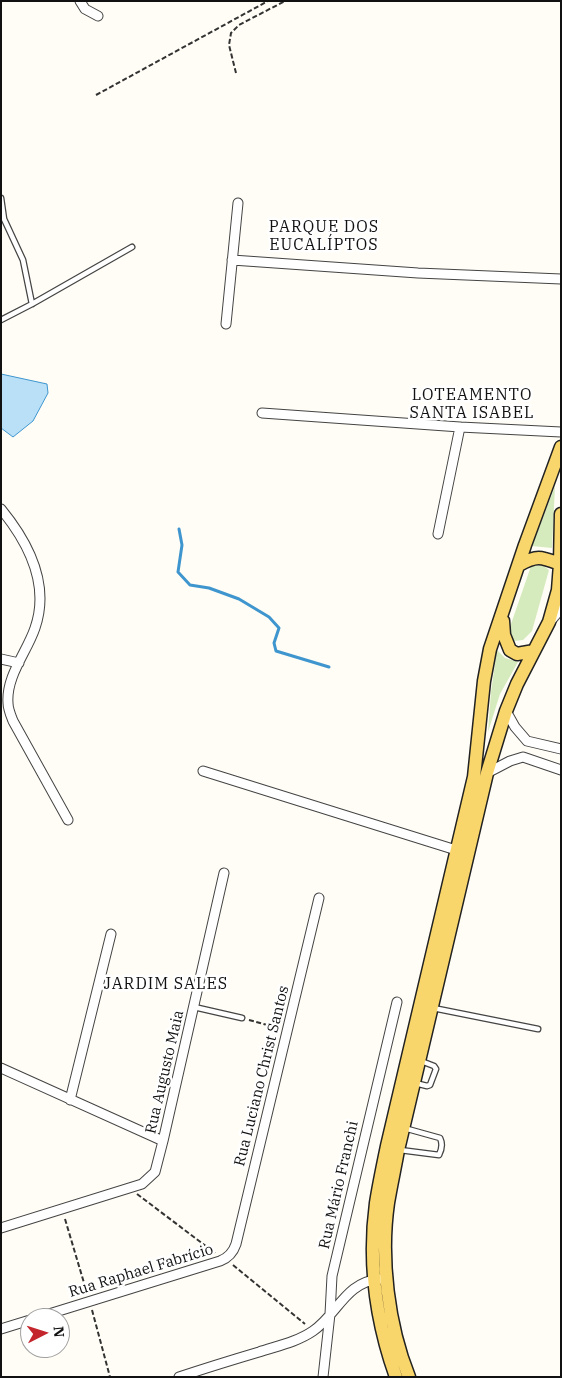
<!DOCTYPE html>
<meta charset="utf-8">
<style>
body{margin:0}
#map{position:relative;width:562px;height:1378px;overflow:hidden;background:#fffdf5;font-family:"IBM Plex Serif",serif}
canvas{display:block}
.frame{position:absolute;inset:0;border:2px solid #111;pointer-events:none}
.north{position:absolute;left:20px;top:1308px;width:50px;height:50px;box-sizing:border-box;background:#fff;border:1px solid #a0a0a0;border-radius:50%;rotate:85deg;font-size:14px;font-weight:700;line-height:20px;text-align:center;color:#111}
.north::after{content:'';display:block;margin:auto;width:18px;height:22px;background:#c4262e;clip-path:polygon(50% 0,100% 100%,50% 72%,0 100%)}
</style>
<div id="map">
<canvas width="562" height="1378"></canvas>
<div class="frame"></div>
<div class="north">N</div>
</div>
<script>
const ctx = document.querySelector('canvas').getContext('2d');
ctx.lineJoin = 'round';
function fillPath(path, color) { ctx.fillStyle = color; ctx.fill(path, 'evenodd'); }
function stroke(path, color, width, dash) { ctx.strokeStyle = color; ctx.lineWidth = width; ctx.lineCap = dash ? 'butt' : 'round'; ctx.setLineDash(dash || []); ctx.stroke(path); }
function write(font, color, halo, rows, align = 'center') {
  ctx.font = font + ' "IBM Plex Serif",serif'; ctx.lineWidth = 5; ctx.setLineDash([]); ctx.textBaseline = 'middle'; ctx.strokeStyle = halo; ctx.fillStyle = color; for (const [text, x, y, turn = 0] of rows) {
    ctx.save(); ctx.translate(x, y); ctx.rotate((+turn || 0) * Math.PI / 180); ctx.textAlign = isNaN(turn) ? turn : align; if (halo) ctx.strokeText(text, 0, 0); ctx.fillText(text, 0, 0); ctx.restore();
  }
}
fillPath(new Path2D(`
 M 555,486 L 552,548 L 532,546 Z
 M 542,565 L 549,570 L 532,631 L 523,640 L 514,641 L 509,635 L 510,627 L 531,566 Z
 M 497,650 L 505,658 L 518,662 L 500,694 L 488,732 L 491,692 Z`), '#d5ebbd');
const water = new Path2D(`
 M 1,374 L 47,384 L 48,393 L 33,421 L 13,437 L 1,428 Z`);
fillPath(water, '#b9e0f7');
stroke(water, '#3f96cf', 1);
stroke(new Path2D(`
 M 179,529 L 182,545 L 178,572 L 190,585 L 209,588 L 239,599 L 269,617 L 279,628 L 274,643 L 276,651 L 329,667`), '#3f96cf', 3);
const service = new Path2D(`
 M 1,198 L 4,219 L 23,260 L 32,304
 M 1,320 L 32,304 L 132,247
 M 194,1007 L 242,1018
 M 433,1008 L 538,1029
 M 415,1083 L 427,1086 L 430,1085 L 436,1069 L 434,1066 L 421,1061
 M 400,1150 L 439,1155 C 442,1149 443,1144 440,1138 L 404,1128`);
const minor = new Path2D(`
 M 80,1 L 85,9 L 98,16
 M 232,260 L 418,273 L 561,279
 M 226,324 L 238,203
 M 262,413 L 460,427 L 561,432
 M 1,509 C 28,542 50,585 35,628 C 27,652 6,676 8,703 C 8,709 11,716 13,721 L 68,820
 M 438,534 L 460,427
 M 1,659 L 19,663
 M 506,711 L 515,727 L 527,741 L 561,749
 M 203,771 L 456,850
 M 487,773 L 510,761 L 523,757 L 561,770
 M 1,1068 L 163,1141
 M 70,1100 L 111,934
 M 1,1228 L 142,1184 L 155,1172 L 163,1141 L 224,873
 M 36,1318 L 220,1261 C 228,1258 233,1253 236,1244 L 319,898
 M 1,1329 L 30,1320
 M 179,1377 C 206,1368 232,1360 259,1352 C 277,1346 297,1342 313,1331 C 338,1314 345,1282 380,1279
 M 323,1377 L 330,1314 L 332,1276 L 397,1002`);
const tertiary = new Path2D(`
 M 550,621 L 561,608`);
const primary = new Path2D(`
 M 519,565 C 537,555 541,557 560,564
 M 503,621 L 504,635 L 510,650 L 517,654 L 534,651
 M 396,1377 C 376,1321 368,1262 376,1203 C 379,1184 383,1165 387,1146 L 474,777 L 484,681 L 490,649 L 525,545 L 561,447
 M 409,1377 C 388,1325 380,1258 388,1203 C 391,1185 395,1167 398,1150 L 487,773 L 506,711 L 517,684 L 549,622 L 558,590 L 560,564 L 561,514`);
stroke(service, '#444', 7);
stroke(minor, '#444', 11);
stroke(tertiary, '#444', 12);
stroke(primary, '#222', 15);
stroke(new Path2D(`
 M 236,73 L 229,45 L 231,33 L 239,25 L 285,1
 M 96,95 L 268,1
 M 249,1020 L 278,1028
 M 137,1194 L 215,1253
 M 65,1219 L 87,1293
 M 233,1265 L 305,1324
 M 92,1310 L 110,1377`), '#333', 2, [5, 2.5]);
stroke(service, '#fff', 4.5);
stroke(minor, '#fff', 9);
stroke(tertiary, '#fff', 10);
stroke(primary, '#f9d66b', 12);
write('15px', '#111', '#fff', [
 ["Rua Augusto Maia",165,1072,-77],
 ["Rua Luciano Christ Santos",262,1076,-76],
 ["Rua Mário Franchi",339,1185,-77],
 ["Rua Raphael Fabrício",141,1271,-17]
]);
ctx.letterSpacing = '1px';
write('16px', '#111', '#fff', [
 ["PARQUE DOS",324,227],
 ["EUCALÍPTOS",324,245],
 ["LOTEAMENTO",472,395],
 ["SANTA ISABEL",472,413],
 ["JARDIM SALES",166,984]
]);
ctx.letterSpacing = '0px';
</script>
